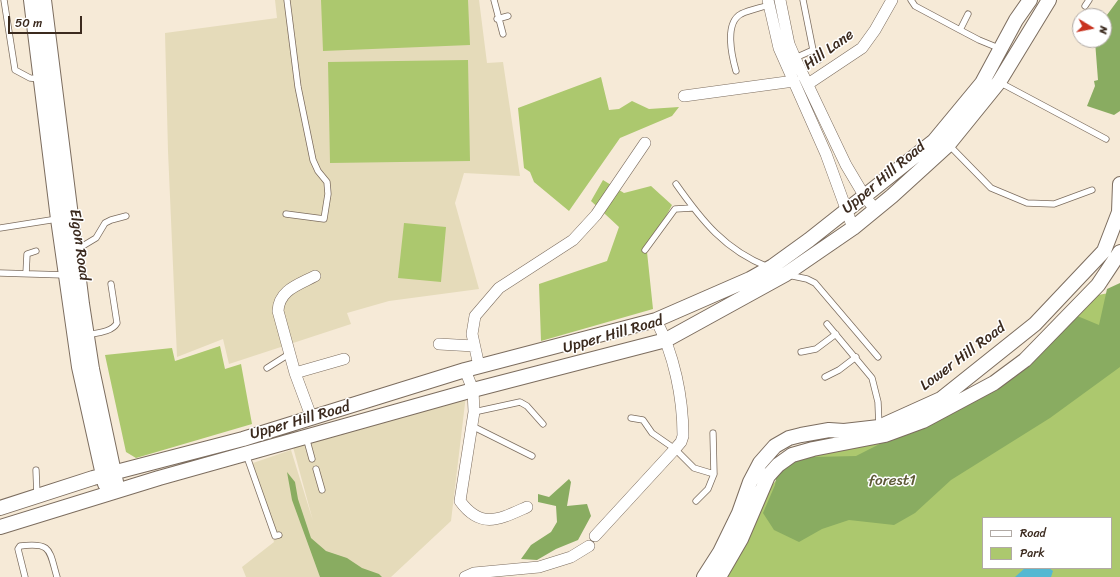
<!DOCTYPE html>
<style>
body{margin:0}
#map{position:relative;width:1120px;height:577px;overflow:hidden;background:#f6ead7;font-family:Sriracha,sans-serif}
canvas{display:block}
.legend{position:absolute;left:982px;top:517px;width:130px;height:52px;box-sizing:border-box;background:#fff;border:1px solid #b1aaa5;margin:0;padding:5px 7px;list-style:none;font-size:12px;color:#3b2a1e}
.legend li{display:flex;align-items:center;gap:8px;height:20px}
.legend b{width:20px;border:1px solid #b1aaa5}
.north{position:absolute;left:1072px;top:8px;width:40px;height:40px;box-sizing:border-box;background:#fff;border:1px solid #b1aaa5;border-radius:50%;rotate:100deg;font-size:11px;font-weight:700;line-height:16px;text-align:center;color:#3b2a1e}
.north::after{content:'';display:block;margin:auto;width:14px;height:18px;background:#c8321e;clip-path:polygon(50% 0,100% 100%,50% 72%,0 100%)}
.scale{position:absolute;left:8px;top:16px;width:74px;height:18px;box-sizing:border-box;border:2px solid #3b2a1e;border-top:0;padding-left:5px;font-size:12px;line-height:14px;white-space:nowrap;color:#3b2a1e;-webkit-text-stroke:3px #fff;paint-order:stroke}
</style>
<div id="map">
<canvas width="1120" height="577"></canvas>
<ul class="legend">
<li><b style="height:5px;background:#fff"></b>Road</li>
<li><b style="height:11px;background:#acc86e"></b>Park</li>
</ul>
<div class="north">N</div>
<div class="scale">50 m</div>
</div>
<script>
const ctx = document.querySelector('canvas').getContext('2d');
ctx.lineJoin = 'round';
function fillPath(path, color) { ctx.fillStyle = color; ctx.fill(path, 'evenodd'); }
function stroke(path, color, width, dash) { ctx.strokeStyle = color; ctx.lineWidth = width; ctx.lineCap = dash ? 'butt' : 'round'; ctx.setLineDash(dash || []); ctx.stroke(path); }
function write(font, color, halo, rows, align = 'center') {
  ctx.font = font + ' Sriracha,sans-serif'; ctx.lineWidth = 3; ctx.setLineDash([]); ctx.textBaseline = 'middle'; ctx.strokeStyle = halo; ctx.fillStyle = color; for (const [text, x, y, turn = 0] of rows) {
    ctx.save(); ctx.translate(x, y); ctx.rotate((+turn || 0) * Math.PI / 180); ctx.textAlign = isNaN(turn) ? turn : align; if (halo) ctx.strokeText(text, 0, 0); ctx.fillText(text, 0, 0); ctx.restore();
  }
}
fillPath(new Path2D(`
 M 275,0 L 479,0 L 487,63 L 503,62 L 520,176 L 464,173 L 455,203 L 479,289 L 389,301 L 347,313 L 351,324 L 229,364 L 223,339 L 177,357 L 168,151 L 165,33 L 277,18 Z
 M 466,395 L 451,521 L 391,577 L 246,577 L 242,567 L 274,542 L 250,464 L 291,450 L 313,521 L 293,447 Z`), '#e5dbba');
fillPath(new Path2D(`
 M 321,0 L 468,0 L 470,45 L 323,51 Z
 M 468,60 L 470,161 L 330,163 L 328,62 Z
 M 601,77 L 609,110 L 619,109 L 632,101 L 649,109 L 679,107 L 672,116 L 620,138 L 569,211 L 534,182 L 530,172 L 524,168 L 518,108 Z
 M 603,180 L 624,193 L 651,186 L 672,205 L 647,252 L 653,309 L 541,341 L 539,284 L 607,261 L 619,227 L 591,201 Z
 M 404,223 L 446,227 L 441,282 L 398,278 Z
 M 1120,291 L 1120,577 L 718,577 L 764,492 L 800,459 L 813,457 L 826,449 L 994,383 L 1087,297 ZM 983,518 L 1111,518 L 1111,568 L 983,568 Z
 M 220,346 L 225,369 L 241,364 L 252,424 L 136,458 L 126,452 L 105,355 L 172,348 L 175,361 Z`), '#acc86e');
fillPath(new Path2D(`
 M 1118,0 L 1120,0 L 1120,111 L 1114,115 L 1087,106 L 1095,86 L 1094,81 L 1098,80 L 1095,41 L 1104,40 L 1104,19 Z
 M 1120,283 L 1120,367 L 1050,418 L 951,480 L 915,513 L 894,525 L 849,520 L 822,529 L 799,542 L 774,530 L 763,513 L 775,485 L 777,472 L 788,460 L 813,457 L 856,456 L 921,423 L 981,397 L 1075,315 L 1099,325 L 1107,289 Z
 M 287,472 L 295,482 L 298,499 L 311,538 L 326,551 L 347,558 L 362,568 L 379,574 L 382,577 L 320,577 L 292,500 Z
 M 569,479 L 571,482 L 567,506 L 587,504 L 591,516 L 578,540 L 556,549 L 537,560 L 521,559 L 531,545 L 551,532 L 557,522 L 556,506 L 538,502 L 538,494 L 549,497 Z`), '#89ac61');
fillPath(new Path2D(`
 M 1025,568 L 1049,568 L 1053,571 L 1051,577 L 1015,577 Z`), '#54b8d2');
const service = new Path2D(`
 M 4,0 L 15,70 L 30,78 L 40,79
 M 494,0 L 503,34
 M 803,0 L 813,50 L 819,60
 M 911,0 L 915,6 L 960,30
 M 1085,6 L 1089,0
 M 968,14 L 960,30 L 979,40 L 1001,49
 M 497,19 L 508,16
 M 795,58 L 813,50
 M 736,71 C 732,57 724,23 741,14 C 749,10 760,8 769,5
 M 999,82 L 1106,139
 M 949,145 L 991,188 L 1027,203 L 1054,204 L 1092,190
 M 676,184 C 702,221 725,250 768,267
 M 286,214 L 324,219 L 328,194 L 327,182 L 318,171 L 313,160 L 298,87 L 287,0
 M 0,228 L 57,219
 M 76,250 L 96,238 L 105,223 L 111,220 L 126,216
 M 645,250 L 675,209 L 692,208
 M 0,273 L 65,275
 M 26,274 L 27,254 L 36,251
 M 788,275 L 807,279 L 815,283 L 878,357
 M 827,324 L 872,378 L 878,402 L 879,427
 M 87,335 C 97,333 112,332 117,323 L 111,284
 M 801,352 L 816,349 L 836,334
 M 267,368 L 289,354
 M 825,377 L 839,370 L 856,357
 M 474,412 L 520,402 L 527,406 L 543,424
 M 631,418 L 643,420 L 652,433 L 675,449 L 694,468 L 714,474 L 708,489 L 696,501
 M 472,426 L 532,456
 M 713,433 L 714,474
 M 306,437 L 312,459
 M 246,454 L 275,536 L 279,535
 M 316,469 L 322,490
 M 36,470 L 37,496
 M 25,577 L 18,549 L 20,546 C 52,542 49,550 57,577`);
const minor = new Path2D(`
 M 768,0 L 779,48 L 826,154 L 853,228
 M 780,0 L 789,44 L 795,58 L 846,165 L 865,197 L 875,209
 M 808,84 L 862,48 L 875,30 L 892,0
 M 684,96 L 794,81
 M 439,344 L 474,346
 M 479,366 L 472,334 L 475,316 L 499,288 L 573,240 L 596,215 L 645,143
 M 465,370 L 473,390 L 474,412 L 460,501 C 481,530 500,519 527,507
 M 295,373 L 344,359
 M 311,416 L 295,373 L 278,311 C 279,290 298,285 315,276
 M 595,536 L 675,449 L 681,442 L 683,436 C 683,397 674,354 656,320
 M 465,577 L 474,573 L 539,567 L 571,557 L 589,546`);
const tertiary = new Path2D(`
 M 31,0 L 58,219 L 79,367 L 105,484
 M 44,0 L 82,304 L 92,369 L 116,482
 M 0,508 L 93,478 L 243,439 L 465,370 L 656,320 L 750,279 L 773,266 L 809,240 L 934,141 L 982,83 L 1016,20 L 1030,0
 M 0,527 L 159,478 L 473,390 L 666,340 L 786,274 L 853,228 L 892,196 L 948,145 L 999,82 L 1049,0
 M 704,577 L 720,552 L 739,513 L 750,482 L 760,463 L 775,446 L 789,438 L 801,435 L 829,430 L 844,431 L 879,427 L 941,399 L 1035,324 L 1104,251 L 1119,212 L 1120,184
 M 719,577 L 741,539 L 768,476 L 778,465 L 792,455 L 813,449 L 885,435 L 923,421 L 994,383 L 1025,360 L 1098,285 L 1120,252`);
stroke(service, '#7c6d5f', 7);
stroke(minor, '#7c6d5f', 12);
stroke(tertiary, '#7c6d5f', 16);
stroke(service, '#fff', 5.5);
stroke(minor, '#fff', 11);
stroke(tertiary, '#fff', 14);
write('15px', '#3b2a1e', '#fff', [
 ["Hill Lane",829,50,-36],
 ["Upper Hill Road",884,178,-40],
 ["Elgon Road",79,245,82],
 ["Upper Hill Road",613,335,-16],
 ["Lower Hill Road",963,357,-37],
 ["Upper Hill Road",300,421,-16]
]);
write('15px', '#5d5936', '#fff', [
 ["forest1",892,481]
]);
</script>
